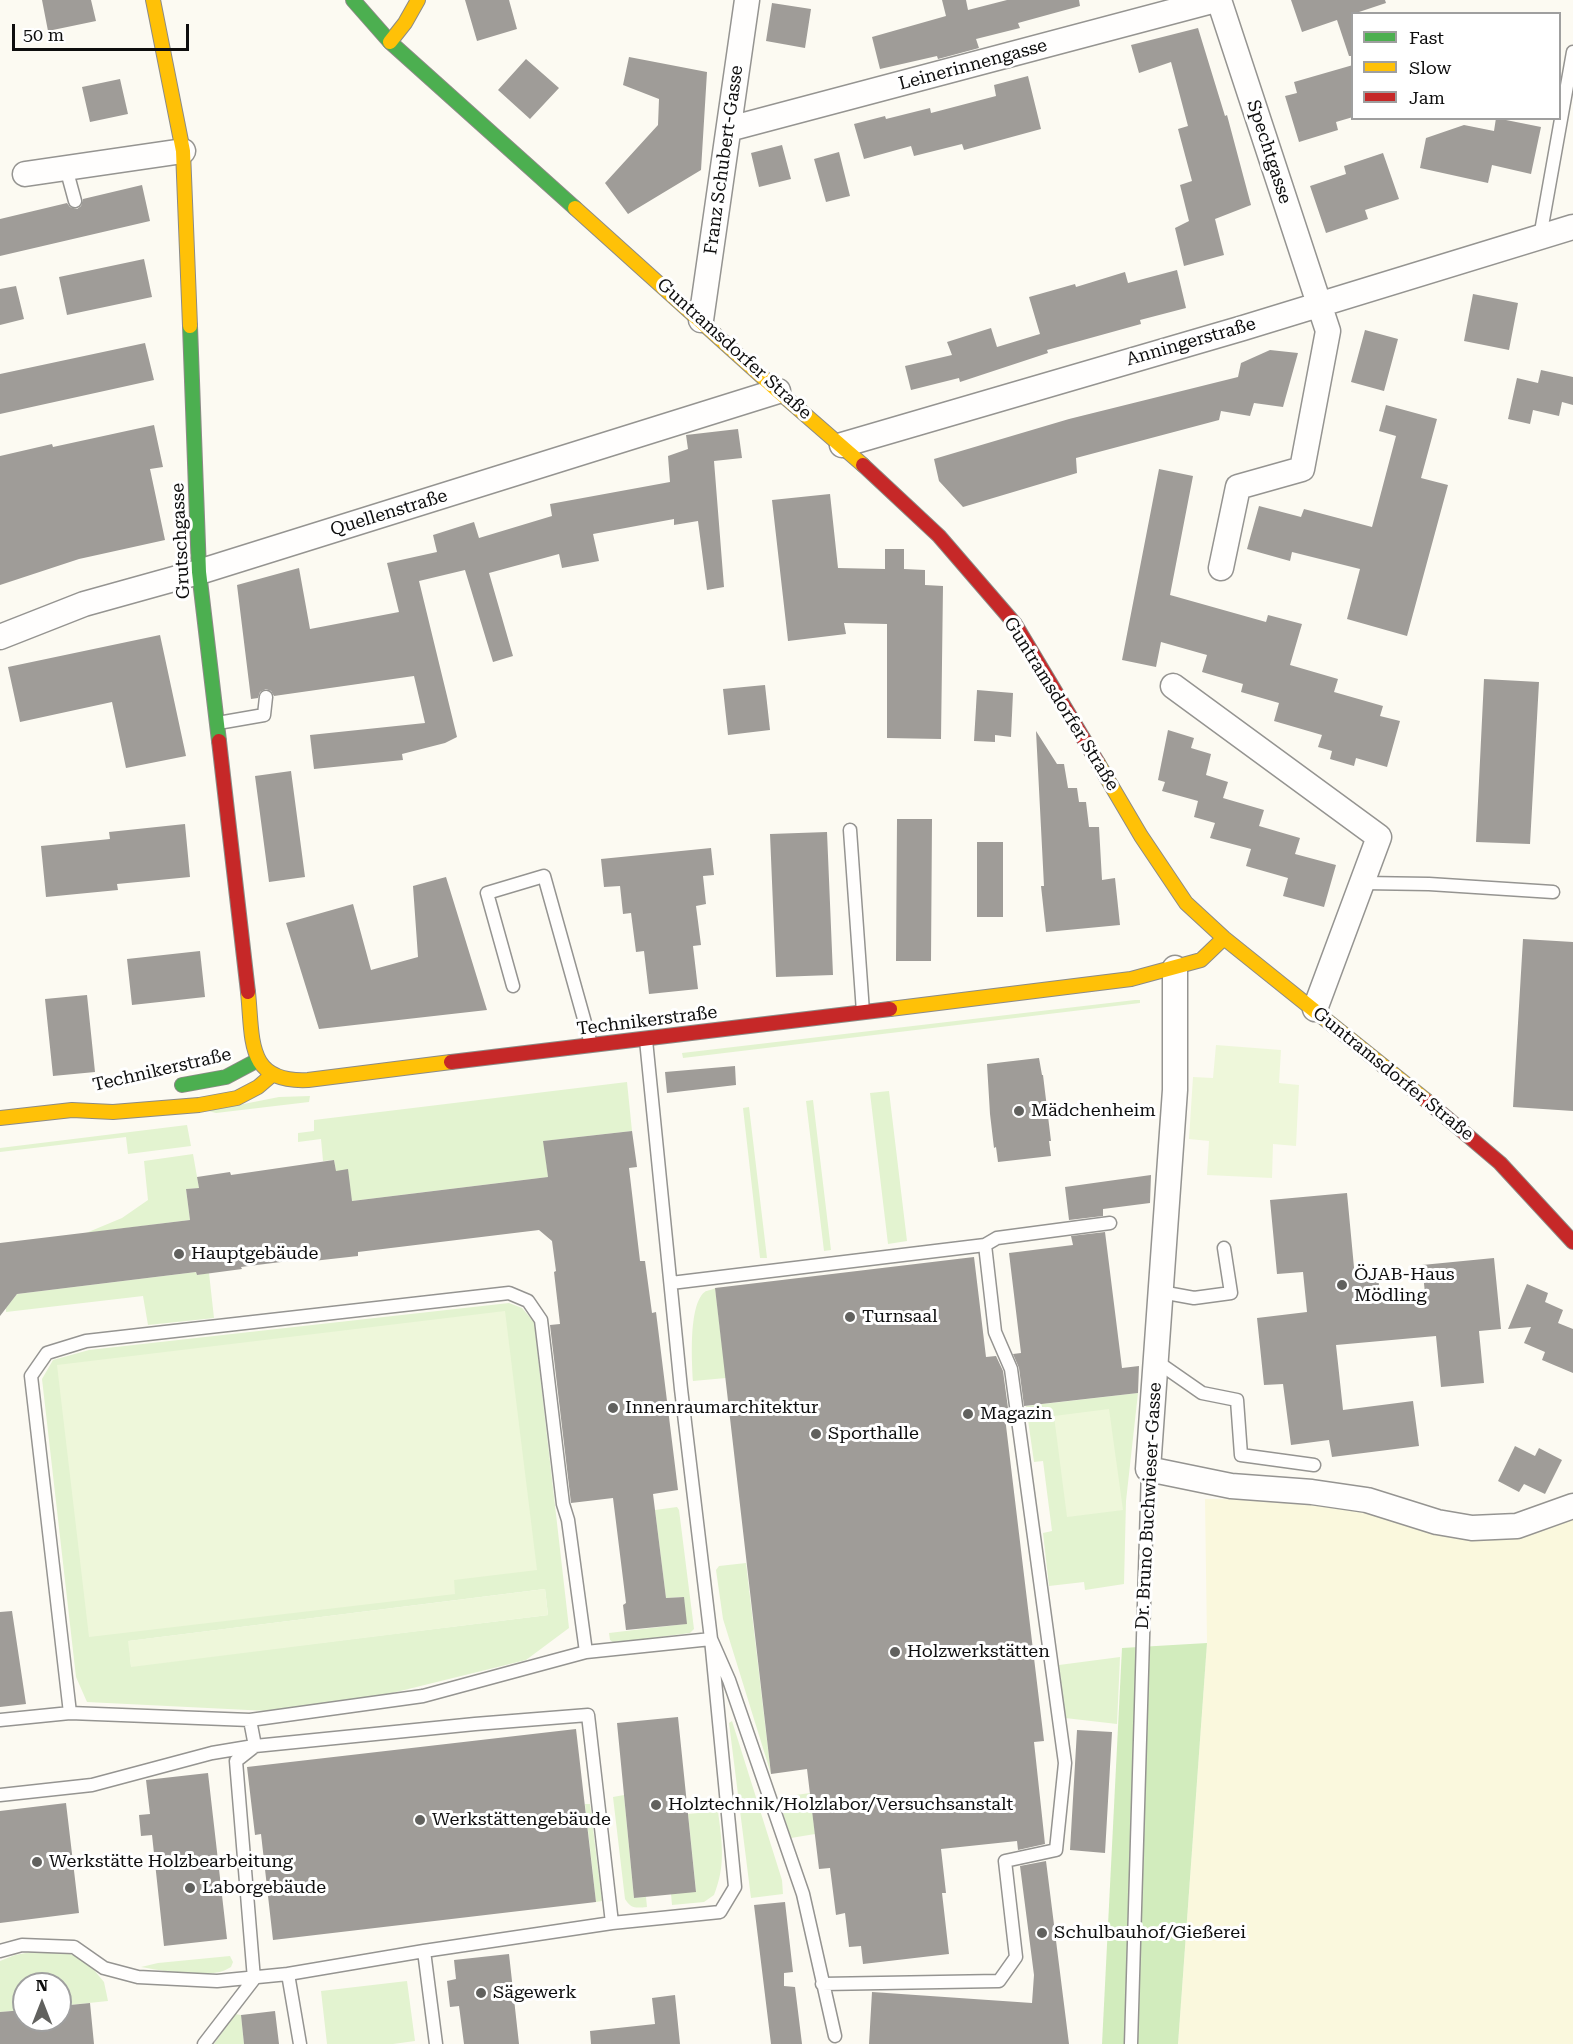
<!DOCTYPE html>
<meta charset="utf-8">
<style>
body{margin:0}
#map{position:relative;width:1573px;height:2044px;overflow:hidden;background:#fcfaf2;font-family:"Roboto Serif",serif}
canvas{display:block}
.legend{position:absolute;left:1351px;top:12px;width:210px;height:108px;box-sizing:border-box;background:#fff;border:2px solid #9f9f9f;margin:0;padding:8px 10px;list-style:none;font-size:18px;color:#0e0e0e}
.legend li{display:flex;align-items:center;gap:12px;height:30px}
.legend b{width:30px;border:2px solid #9f9f9f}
.north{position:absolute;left:12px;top:1972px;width:60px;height:60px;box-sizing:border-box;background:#fff;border:2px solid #9f9f9f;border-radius:50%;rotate:0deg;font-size:16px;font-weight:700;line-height:24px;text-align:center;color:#0e0e0e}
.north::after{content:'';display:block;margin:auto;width:21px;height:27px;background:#61615e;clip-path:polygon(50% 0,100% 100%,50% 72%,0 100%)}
.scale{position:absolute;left:12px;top:24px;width:177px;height:27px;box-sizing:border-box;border:3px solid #0e0e0e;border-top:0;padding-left:8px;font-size:18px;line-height:21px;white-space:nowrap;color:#0e0e0e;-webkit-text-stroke:4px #fff;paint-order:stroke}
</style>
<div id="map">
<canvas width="1573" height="2044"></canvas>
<ul class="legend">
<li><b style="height:8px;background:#4caf50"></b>Fast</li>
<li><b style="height:8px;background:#ffc107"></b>Slow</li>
<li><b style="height:8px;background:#c62828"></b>Jam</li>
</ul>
<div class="north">N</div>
<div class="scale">50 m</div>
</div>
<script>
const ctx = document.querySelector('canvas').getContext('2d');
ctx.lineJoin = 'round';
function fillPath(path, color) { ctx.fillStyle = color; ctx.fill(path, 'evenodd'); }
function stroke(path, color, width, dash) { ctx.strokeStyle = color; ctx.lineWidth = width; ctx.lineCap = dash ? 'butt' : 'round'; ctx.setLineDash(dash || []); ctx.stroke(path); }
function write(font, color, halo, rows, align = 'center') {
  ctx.font = font + ' "Roboto Serif",serif'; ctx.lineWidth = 6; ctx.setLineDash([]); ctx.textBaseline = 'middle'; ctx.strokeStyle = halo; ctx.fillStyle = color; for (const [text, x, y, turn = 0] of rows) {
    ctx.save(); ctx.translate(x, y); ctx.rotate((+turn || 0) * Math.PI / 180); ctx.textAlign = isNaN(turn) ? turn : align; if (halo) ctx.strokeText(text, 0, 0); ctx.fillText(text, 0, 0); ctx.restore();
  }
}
fillPath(new Path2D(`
 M 1205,1499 L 1307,1500 L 1367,1509 L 1469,1540 L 1513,1536 L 1573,1515 L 1573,2044 L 1178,2044 L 1207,1643 Z`), '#faf8dd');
fillPath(new Path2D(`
 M 1135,1000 L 1140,1000 L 1140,1003 L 683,1058 L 682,1053 Z
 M 627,1082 L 632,1131 L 544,1141 L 548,1177 L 352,1201 L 336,1171 L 334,1160 L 323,1161 L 321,1139 L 298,1142 L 298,1133 L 314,1131 L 314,1120 Z
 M 889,1091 L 907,1241 L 888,1244 L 870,1093 Z
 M 310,1096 L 309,1102 L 216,1113 L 208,1111 L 279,1097 Z
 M 813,1100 L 831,1250 L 824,1251 L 806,1101 Z
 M 749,1107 L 767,1258 L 760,1258 L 743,1108 Z
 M 187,1125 L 191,1146 L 128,1154 L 126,1137 L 0,1152 L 0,1148 Z
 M 193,1154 L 199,1188 L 186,1189 L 190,1220 L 86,1233 L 122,1218 L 148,1200 L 144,1161 Z
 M 196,1272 L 197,1275 L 209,1273 L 214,1318 L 148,1325 L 143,1296 L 6,1312 L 6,1308 L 17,1294 Z
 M 715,1288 L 726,1378 L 693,1381 C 692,1362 688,1302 706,1291 C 707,1291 714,1289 715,1288 Z
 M 509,1303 L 522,1308 L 534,1322 L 569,1628 L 526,1660 L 384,1695 L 268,1711 L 87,1702 L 76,1677 L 42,1379 L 53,1360 L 89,1350 ZM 545,1589 L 548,1615 L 131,1666 L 129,1641 Z
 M 1138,1393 L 1126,1501 L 1124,1584 L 1085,1590 L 1084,1582 L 1049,1586 L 1043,1533 L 1052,1531 L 1043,1461 L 1034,1462 L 1026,1406 Z
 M 677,1507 L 679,1510 L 694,1629 L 690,1633 L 614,1643 L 610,1640 L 609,1633 L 685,1624 L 684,1599 L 682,1597 L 666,1598 L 655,1510 Z
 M 746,1563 L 771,1774 L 723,1619 L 716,1570 L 719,1566 Z
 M 1120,1657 L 1117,1724 L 1065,1718 L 1059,1665 Z
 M 732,1721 L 782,1880 L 783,1894 L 751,1898 L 729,1723 Z
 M 810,1793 L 815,1834 L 791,1838 L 779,1800 L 782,1797 Z
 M 624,1795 L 634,1898 L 646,1897 L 647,1907 C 636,1908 631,1909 625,1899 L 613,1797 Z
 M 585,1804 L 590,1804 L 602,1901 L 596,1902 Z
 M 718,1811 C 722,1843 726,1865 714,1895 L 704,1902 L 672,1905 L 671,1894 L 696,1891 L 688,1814 Z
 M 37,1951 L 63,1951 L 75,1956 L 94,1970 L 104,1982 L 108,2001 L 60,2006 L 60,1984 L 24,1984 L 24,2010 L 0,2012 L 0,1961 L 15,1955 Z
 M 230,1956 L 233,1962 L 231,1967 C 210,1981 165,1971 141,1967 L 158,1963 Z
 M 407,1981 L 415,2041 L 393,2044 L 327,2044 L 321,1991 Z
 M 235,2014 L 241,2015 L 244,2044 L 214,2044 Z`), '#e3f3d0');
fillPath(new Path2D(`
 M 1207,1643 L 1178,2044 L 1102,2044 L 1122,1648 Z`), '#d2ecbd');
fillPath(new Path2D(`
 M 1216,1045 L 1281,1050 L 1279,1083 L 1299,1085 L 1296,1146 L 1273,1144 L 1272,1178 L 1207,1175 L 1209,1141 L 1189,1139 L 1193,1077 L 1213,1078 Z
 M 505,1311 L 537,1570 L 454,1580 L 455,1594 L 89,1637 L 57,1365 Z
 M 1109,1409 L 1123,1510 L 1067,1517 L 1054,1416 Z
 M 545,1589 L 548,1615 L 131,1667 L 128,1641 Z`), '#eef7da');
fillPath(new Path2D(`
 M 42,0 L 91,0 L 96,21 L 48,31 Z
 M 465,0 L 509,0 L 517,29 L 477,41 Z
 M 942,0 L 966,0 L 968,10 L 1007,0 L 1079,0 L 1080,6 L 1018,23 L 1020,28 L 976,39 L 979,48 L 938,59 L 937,56 L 880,69 L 872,37 L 946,16 Z
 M 1291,0 L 1385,0 L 1386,3 L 1353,14 L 1353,56 L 1349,56 L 1337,20 L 1302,32 Z
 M 772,3 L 811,9 L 805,48 L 766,41 Z
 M 1198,28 L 1225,116 L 1227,115 L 1251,205 L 1215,219 L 1224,255 L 1184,266 L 1175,228 L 1189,221 L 1180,185 L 1192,181 L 1178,129 L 1188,126 L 1171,62 L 1139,73 L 1131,45 Z
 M 629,57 L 707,72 L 701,170 L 628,214 L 605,183 L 658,125 L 659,99 L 623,85 Z
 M 526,59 L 559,88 L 530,119 L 498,90 Z
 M 1353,65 L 1353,117 L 1336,122 L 1338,130 L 1299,142 L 1285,96 L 1297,93 L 1294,82 Z
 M 1028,76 L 1041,129 L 964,150 L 962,144 L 914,156 L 911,146 L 864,159 L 854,124 L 885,116 L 886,119 L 930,108 L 931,113 L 996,96 L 994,85 Z
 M 120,79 L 128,114 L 90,122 L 82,87 Z
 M 1496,118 L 1541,127 L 1531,174 L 1492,165 L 1488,183 L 1420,168 L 1426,138 L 1464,125 L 1494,131 Z
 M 782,145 L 791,179 L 759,187 L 751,153 Z
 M 839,152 L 850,196 L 826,202 L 814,159 Z
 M 1383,153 L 1399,199 L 1365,210 L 1368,219 L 1326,233 L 1310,186 L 1346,174 L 1344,166 Z
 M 142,185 L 150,221 L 0,256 L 0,219 L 67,203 L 70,207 L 77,209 L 81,206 L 83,199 Z
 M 144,259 L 152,297 L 67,315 L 59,277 Z
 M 1177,270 L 1186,308 L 1140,320 L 1141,324 L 1047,350 L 1048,353 L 960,382 L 959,378 L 911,390 L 905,366 L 952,355 L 947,342 L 991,328 L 997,347 L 1040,334 L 1029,297 L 1075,284 L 1076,287 L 1125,272 L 1128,283 Z
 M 16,286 L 24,319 L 0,325 L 0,289 Z
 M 1473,294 L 1518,303 L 1509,350 L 1464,341 Z
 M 1365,330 L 1398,339 L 1384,391 L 1351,382 Z
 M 145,343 L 154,380 L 0,414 L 0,374 Z
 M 1270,350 L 1298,353 L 1283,407 L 1254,403 L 1250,416 L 1221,411 L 1219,420 L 1076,458 L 1077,473 L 963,507 L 939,481 L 934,459 L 1069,419 L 1238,377 L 1241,363 Z
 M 1541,370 L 1573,377 L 1573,405 L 1562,402 L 1559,416 L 1533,410 L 1530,424 L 1508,419 L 1517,378 L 1538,383 Z
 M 1386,405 L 1437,419 L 1421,478 L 1448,485 L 1407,636 L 1347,619 L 1360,569 L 1292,552 L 1290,561 L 1247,549 L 1259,506 L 1301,517 L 1304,509 L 1372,527 L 1396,436 L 1379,431 Z
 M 154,425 L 163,467 L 150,469 L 165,540 L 79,559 L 0,585 L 0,456 L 52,444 L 53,447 Z
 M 738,429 L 742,458 L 714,461 L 724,587 L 707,590 L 698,521 L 674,525 L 674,519 L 593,534 L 599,561 L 562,568 L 559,554 L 489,573 L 513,656 L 493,662 L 465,570 L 419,581 L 457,737 L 445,743 L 402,754 L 403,760 L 314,769 L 310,735 L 425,723 L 414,676 L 274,696 L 271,691 L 266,689 L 260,692 L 258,698 L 251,699 L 237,585 L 299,568 L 310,629 L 399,612 L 387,563 L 437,552 L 433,535 L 474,522 L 479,538 L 552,516 L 550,504 L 670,482 L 668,456 L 688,449 L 686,435 Z
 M 1159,469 L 1193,476 L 1170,595 L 1266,622 L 1268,615 L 1302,624 L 1290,665 L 1338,679 L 1334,692 L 1383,706 L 1380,716 L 1400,721 L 1387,767 L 1356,758 L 1354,766 L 1330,759 L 1332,751 L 1318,747 L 1322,735 L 1274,721 L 1279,703 L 1241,692 L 1243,684 L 1202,672 L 1207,655 L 1161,642 L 1156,667 L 1122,660 Z
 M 830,494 L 838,568 L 885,569 L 885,549 L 904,549 L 904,569 L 925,570 L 925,585 L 943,586 L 941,739 L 887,738 L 887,624 L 844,623 L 846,634 L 788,641 L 772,500 Z
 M 160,635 L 186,756 L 126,768 L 112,702 L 20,722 L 8,667 Z
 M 1484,679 L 1539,682 L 1530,844 L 1476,842 Z
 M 765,685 L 770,730 L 728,735 L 723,689 Z
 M 977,690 L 1013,693 L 1011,737 L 995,735 L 995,742 L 974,741 Z
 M 1168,730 L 1194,738 L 1191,748 L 1211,754 L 1206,775 L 1228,782 L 1223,798 L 1264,810 L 1259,826 L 1300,838 L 1295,854 L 1336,865 L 1324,907 L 1283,896 L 1288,878 L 1246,866 L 1251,849 L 1210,838 L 1215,823 L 1194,817 L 1198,801 L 1162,791 L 1165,782 L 1158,780 Z
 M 1036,731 L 1057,764 L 1064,764 L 1068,788 L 1077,788 L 1079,802 L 1086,802 L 1089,827 L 1099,827 L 1102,880 L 1115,878 L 1120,925 L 1046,932 L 1041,886 L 1044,886 Z
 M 291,771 L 305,877 L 269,882 L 255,776 Z
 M 897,819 L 932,819 L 931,961 L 896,961 Z
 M 185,824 L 190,877 L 117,884 L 118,890 L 46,897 L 41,846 L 110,839 L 109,832 Z
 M 827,832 L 833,975 L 776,977 L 770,834 Z
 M 977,842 L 1003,842 L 1003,917 L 977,917 Z
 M 711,848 L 714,875 L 703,876 L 706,904 L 696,906 L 701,945 L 693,946 L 698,989 L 649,994 L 644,951 L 636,952 L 631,913 L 623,914 L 620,886 L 604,887 L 601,859 Z
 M 446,877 L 487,1010 L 319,1029 L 286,923 L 353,904 L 371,970 L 418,957 L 413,886 Z
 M 1523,939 L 1573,942 L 1573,1111 L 1513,1107 Z
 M 200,951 L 205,997 L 132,1005 L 127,959 Z
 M 87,995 L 95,1072 L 53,1076 L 45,999 Z
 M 1039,1058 L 1042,1075 L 1043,1075 L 1051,1141 L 1049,1141 L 1051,1156 L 998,1162 L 996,1147 L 994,1148 L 990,1114 L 987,1064 Z
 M 735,1066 L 736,1085 L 667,1093 L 665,1072 Z
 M 632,1131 L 637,1167 L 629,1168 L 640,1261 L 645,1261 L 652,1313 L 656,1312 L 678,1490 L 653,1494 L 666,1598 L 684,1597 L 687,1624 L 626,1630 L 623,1605 L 626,1603 L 613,1498 L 571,1503 L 550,1325 L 560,1324 L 554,1272 L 556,1271 L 552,1241 L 539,1230 L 358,1252 L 358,1256 L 313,1261 L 313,1258 L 241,1267 L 242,1269 L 197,1275 L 196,1272 L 17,1294 L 0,1316 L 0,1243 L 190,1220 L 186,1189 L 199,1188 L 197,1177 L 230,1172 L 231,1175 L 334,1160 L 336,1171 L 348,1169 L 352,1201 L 548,1177 L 543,1141 Z
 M 1151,1175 L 1150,1203 L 1103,1209 L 1103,1216 L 1069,1220 L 1065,1187 Z
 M 1347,1193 L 1355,1278 L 1378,1275 L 1380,1297 L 1425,1293 L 1422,1265 L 1494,1258 L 1501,1329 L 1479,1331 L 1484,1383 L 1441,1387 L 1436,1336 L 1336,1345 L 1343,1410 L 1413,1401 L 1419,1446 L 1332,1457 L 1329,1440 L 1291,1445 L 1283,1384 L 1264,1385 L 1257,1318 L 1307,1312 L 1303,1272 L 1277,1274 L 1270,1200 Z
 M 1105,1232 L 1122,1368 L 1139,1366 L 1138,1393 L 1024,1406 L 1019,1368 L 1013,1354 L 1021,1353 L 1009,1253 L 1073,1245 L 1071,1236 Z
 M 974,1257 L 986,1357 L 996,1356 L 1003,1371 L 1008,1408 L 1004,1409 L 1044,1741 L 1034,1742 L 1045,1844 L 1018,1850 L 1017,1841 L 941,1849 L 946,1893 L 942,1893 L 949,1954 L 863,1964 L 861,1946 L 849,1947 L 845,1913 L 836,1915 L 830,1868 L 819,1869 L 807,1769 L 771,1774 L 715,1288 Z
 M 1527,1284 L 1548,1293 L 1545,1302 L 1563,1310 L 1558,1323 L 1573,1329 L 1573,1373 L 1542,1360 L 1545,1352 L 1524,1343 L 1531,1327 L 1508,1329 Z
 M 1515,1446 L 1535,1456 L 1539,1448 L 1562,1460 L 1545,1494 L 1524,1484 L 1519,1492 L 1498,1481 Z
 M 12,1611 L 26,1704 L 0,1707 L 0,1612 Z
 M 678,1717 L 696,1892 L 634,1898 L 617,1723 Z
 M 576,1729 L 596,1902 L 273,1940 L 261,1834 L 255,1835 L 247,1767 Z
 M 1077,1730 L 1112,1732 L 1105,1853 L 1070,1850 Z
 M 208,1773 L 227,1939 L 164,1946 L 152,1835 L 141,1836 L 139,1815 L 150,1814 L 146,1780 Z
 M 66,1803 L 79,1913 L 0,1923 L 0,1811 Z
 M 1046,1861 L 1069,2044 L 869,2044 L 872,1992 L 1032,2003 L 1034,1975 L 1020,1866 Z
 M 785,1902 L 793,1972 L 784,1973 L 784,1986 L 795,1987 L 802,2044 L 771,2044 L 754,1905 Z
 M 509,1954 L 519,2044 L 464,2044 L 459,2006 L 450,2007 L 447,1981 L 456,1979 L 454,1960 Z
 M 675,1995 L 680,2044 L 591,2044 L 590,2031 L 655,2024 L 652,1998 Z
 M 90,2003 L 94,2044 L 0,2044 L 0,2012 L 24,2010 L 24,2020 L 60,2020 L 60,2006 Z
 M 275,2011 L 279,2044 L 244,2044 L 241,2015 Z`), '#9f9c98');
const lane = new Path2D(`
 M 66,168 L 75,201
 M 1540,237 L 1573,52
 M 218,723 L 264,715 L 266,697
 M 850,830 L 863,1012
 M 1363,883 L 1429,884 L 1553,892
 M 513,986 L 487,893 L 544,876 L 591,1044
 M 985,1245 L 997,1238 L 1110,1223
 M 671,1283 L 985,1245 L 995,1332 L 1011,1369 L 1065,1763 L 1056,1850 L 1005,1861 L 1016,1957 L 999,1981 L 822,1984
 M 1161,1292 L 1194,1298 L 1231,1293 L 1224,1248
 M 1156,1361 L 1202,1393 L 1237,1400 L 1241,1455 L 1314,1465
 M 70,1713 L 31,1376 L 47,1353 L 86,1341 L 509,1293 L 528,1301 L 541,1320 L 563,1504 L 568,1520 L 586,1652
 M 0,1720 L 70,1713 L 250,1720 L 423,1696 L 586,1652 L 711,1639 L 729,1680 L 803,1894 L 835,2036
 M 250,1720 L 255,1746 L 475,1724 L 588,1715 L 612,1923
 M 0,1795 L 92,1785 L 212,1753 L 254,1746
 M 0,1951 L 22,1945 L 74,1947 L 104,1968 L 138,1977 L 217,1981 L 288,1974 L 424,1951 L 612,1923 L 720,1912 L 735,1887 L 711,1639 L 681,1389 L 646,1040
 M 424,1951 L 436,2044
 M 288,1974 L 300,2044
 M 204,2044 L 254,1979 L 236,1761 L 255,1746
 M 1131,2044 L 1148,1469`);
const street = new Path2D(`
 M 1219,0 L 1328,331 L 1302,469 L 1238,487 L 1221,568
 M 729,129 L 1216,0
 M 25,174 L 183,151
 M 701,320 L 747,0
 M 842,445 L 1243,328 L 1573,227
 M 0,637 L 84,604 L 199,572 L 778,391
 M 1173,686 L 1379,837 L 1315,1009
 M 1175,968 L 1175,1090 L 1148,1469 L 1231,1486 L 1312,1492 L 1367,1500 L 1437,1522 L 1472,1528 L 1517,1526 L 1573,1506`);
const fast = new Path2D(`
 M 353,0 L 390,42 L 575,208
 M 190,326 L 199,572 L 219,741
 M 182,1085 L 226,1077 L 258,1060`);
const slow = new Path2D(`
 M 153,0 L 183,151 L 190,326
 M 390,42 L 405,23 L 418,0
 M 575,208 L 778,391 L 863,465
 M 1098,763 L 1141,836 L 1186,903 L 1224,938 L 1427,1101
 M 248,992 C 253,1040 246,1083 308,1080 L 451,1062
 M 890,1009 L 1131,979 L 1201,960 L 1224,938
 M 0,1118 L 72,1110 L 113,1112 L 199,1105 L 237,1098 L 258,1087 L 272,1075`);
const jam = new Path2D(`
 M 863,465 L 939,536 L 1015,624 L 1098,763
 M 219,741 L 248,992
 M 451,1062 L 890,1009
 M 1427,1101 L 1500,1163 L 1573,1242`);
stroke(lane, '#959491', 15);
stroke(street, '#959491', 27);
stroke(fast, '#8c8b87', 16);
stroke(slow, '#8c8b87', 16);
stroke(jam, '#8c8b87', 16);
stroke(lane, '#fffefd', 12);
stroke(street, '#fffefd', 24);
stroke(fast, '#4caf50', 14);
stroke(slow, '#ffc107', 14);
stroke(jam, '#c62828', 14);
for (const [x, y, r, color] of [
 [1019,1111,6,"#61615e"],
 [179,1254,6,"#61615e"],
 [1342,1285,6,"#61615e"],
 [850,1317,6,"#61615e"],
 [613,1408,6,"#61615e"],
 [968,1414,6,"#61615e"],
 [816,1434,6,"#61615e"],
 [895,1652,6,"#61615e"],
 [656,1805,6,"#61615e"],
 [420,1820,6,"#61615e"],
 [37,1862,6,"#61615e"],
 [190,1888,6,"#61615e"],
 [1042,1933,6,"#61615e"],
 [481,1993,6,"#61615e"]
]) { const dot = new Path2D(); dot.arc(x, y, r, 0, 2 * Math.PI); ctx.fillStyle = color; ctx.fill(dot); stroke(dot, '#fff', 2); }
write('18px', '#0e0e0e', '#fff', [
 ["Leinerinnengasse",973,65,-15],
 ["Spechtgasse",1269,152,72],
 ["Franz Schubert-Gasse",724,160,-82],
 ["Anningerstraße",1191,342,-16],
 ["Guntramsdorfer Straße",734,349,42],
 ["Quellenstraße",389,513,-17],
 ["Grutschgasse",181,541,-93],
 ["Guntramsdorfer Straße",1061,704,58],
 ["Technikerstraße",647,1021,-7],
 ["Technikerstraße",162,1070,-13],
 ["Guntramsdorfer Straße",1393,1074,39],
 ["Dr. Bruno Buchwieser-Gasse",1149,1506,-87]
]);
write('18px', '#0e0e0e', '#fff', [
 ["Mädchenheim",1031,1111],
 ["Hauptgebäude",191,1254],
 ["ÖJAB-Haus",1354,1275],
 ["Mödling",1354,1296],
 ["Turnsaal",862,1317],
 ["Innenraumarchitektur",625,1408],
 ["Magazin",980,1414],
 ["Sporthalle",828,1434],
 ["Holzwerkstätten",907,1652],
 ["Holztechnik/Holzlabor/Versuchsanstalt",668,1805],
 ["Werkstättengebäude",432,1820],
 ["Werkstätte Holzbearbeitung",49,1862],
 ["Laborgebäude",202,1888],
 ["Schulbauhof/Gießerei",1054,1933],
 ["Sägewerk",493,1993]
], 'left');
</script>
